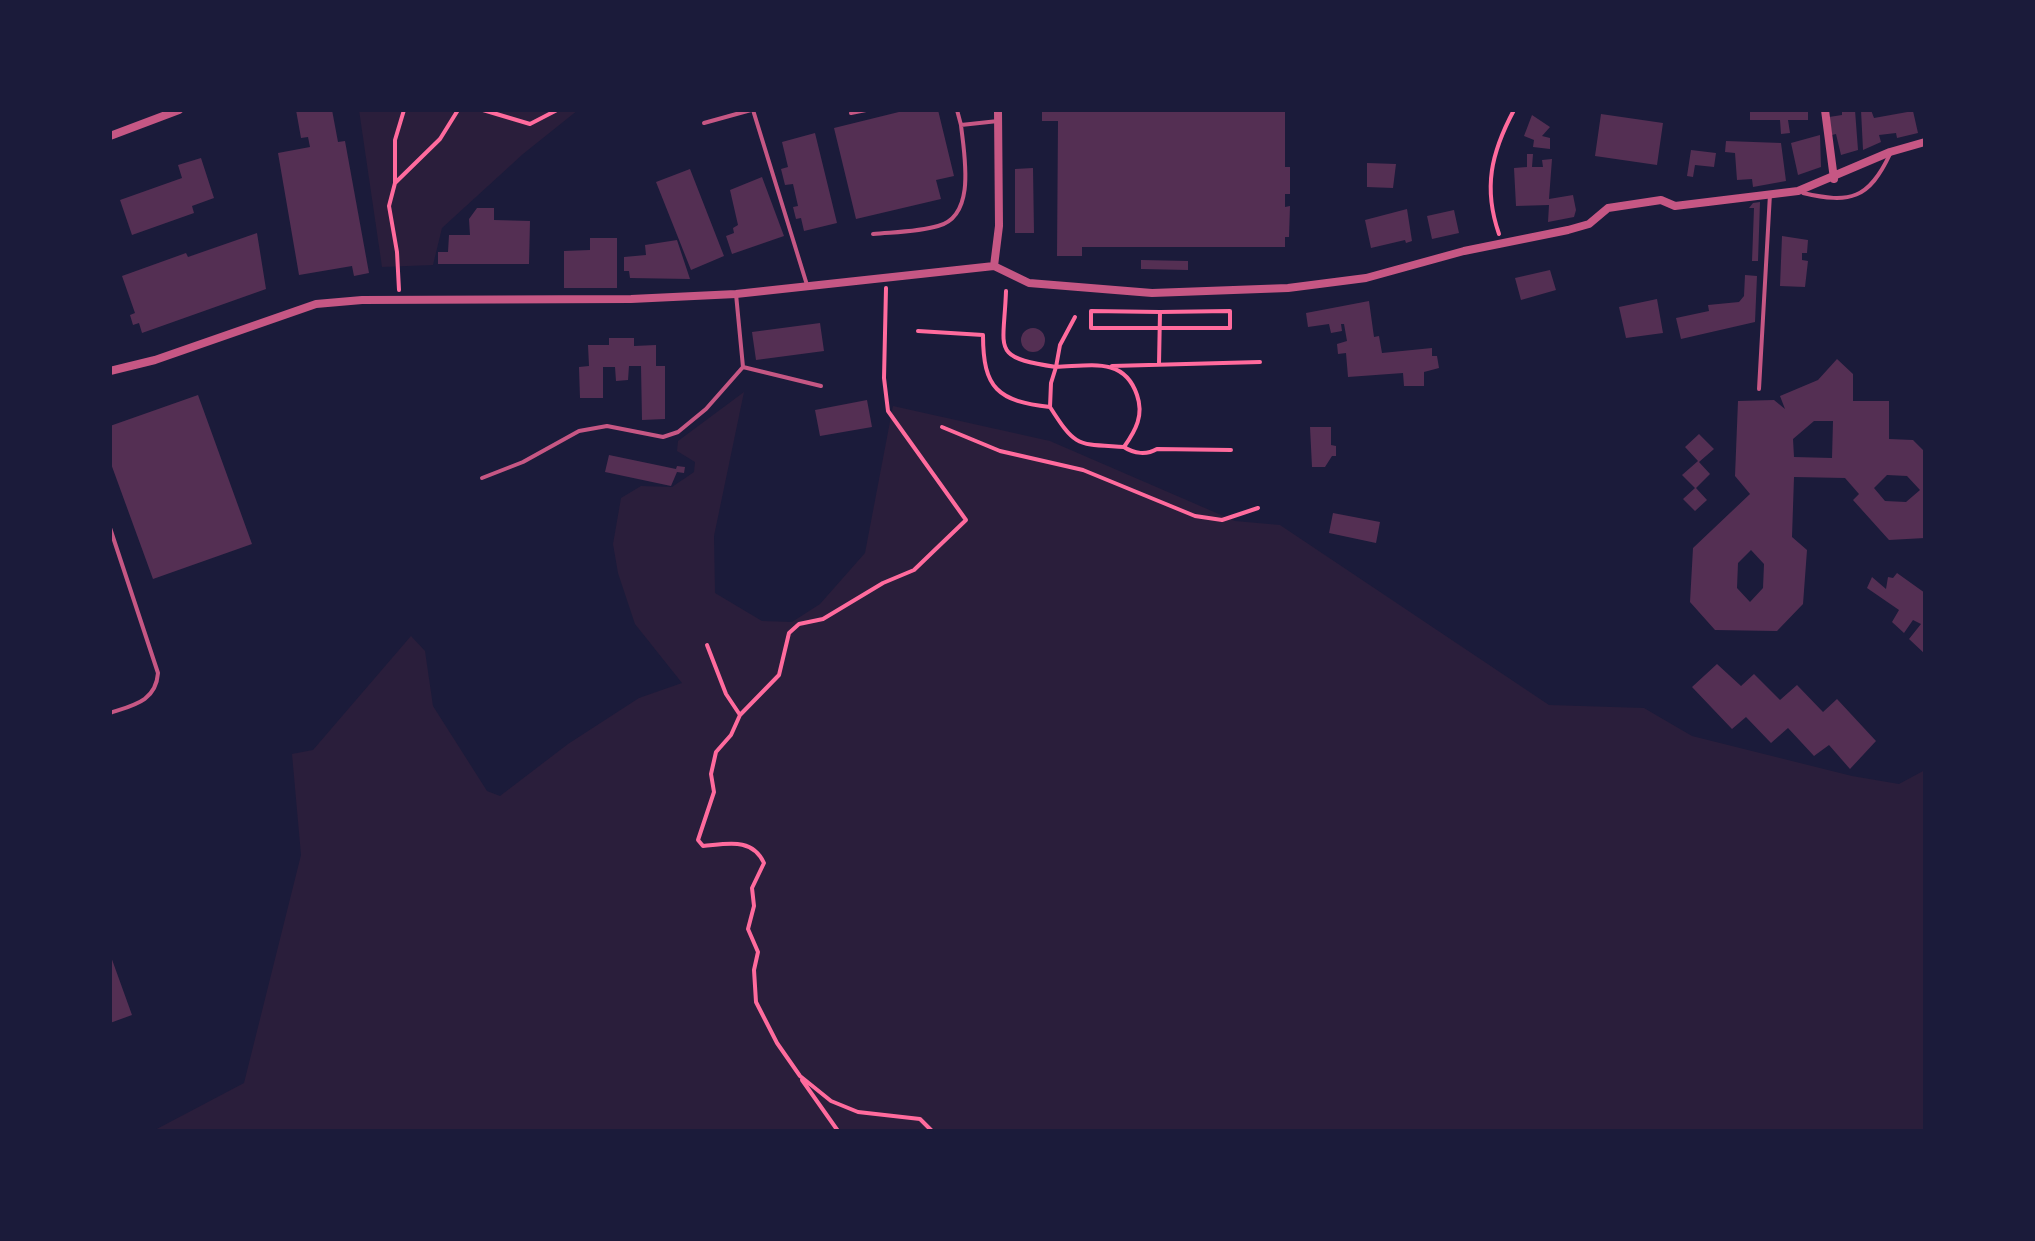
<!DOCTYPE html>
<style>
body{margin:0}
#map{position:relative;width:2035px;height:1241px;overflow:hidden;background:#1b1b3a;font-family:Arial,sans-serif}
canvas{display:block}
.frame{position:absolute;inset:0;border:112px solid #1b1b3a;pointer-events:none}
</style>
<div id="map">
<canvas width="2035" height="1241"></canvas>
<div class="frame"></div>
</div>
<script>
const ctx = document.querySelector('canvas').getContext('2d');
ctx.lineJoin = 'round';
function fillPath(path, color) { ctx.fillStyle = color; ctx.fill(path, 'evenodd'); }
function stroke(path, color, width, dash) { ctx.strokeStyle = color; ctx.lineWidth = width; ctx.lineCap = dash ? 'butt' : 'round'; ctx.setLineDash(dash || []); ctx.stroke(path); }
fillPath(new Path2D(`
 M 359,110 L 578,110 L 523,154 L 442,228 L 433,265 L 382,267 Z
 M 744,392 L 714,536 L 715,593 L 762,621 L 792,622 L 820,604 L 865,553 L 893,406 L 1050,441 L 1235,521 L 1280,525 L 1549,705 L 1644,708 L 1692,736 L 1852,776 L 1899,784 L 1925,770 L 1925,1131 L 153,1131 L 244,1083 L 301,855 L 292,754 L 313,750 L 411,636 L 425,651 L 433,706 L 487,791 L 500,796 L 568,744 L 639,698 L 682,683 L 635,624 L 618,573 L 613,544 L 621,498 L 641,486 L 672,487 L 694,472 L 695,462 L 677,451 L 678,441 Z`), '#2a1e3b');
fillPath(new Path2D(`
 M 296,110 L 332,110 L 338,142 L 345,141 L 369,273 L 354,276 L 352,266 L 299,275 L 278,153 L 310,147 L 308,137 L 301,138 Z
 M 907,110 L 938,110 L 954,176 L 936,180 L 941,199 L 856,219 L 834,128 Z
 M 1042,110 L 1285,110 L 1285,167 L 1290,167 L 1290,194 L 1285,194 L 1285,207 L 1290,206 L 1289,237 L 1285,237 L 1285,247 L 1082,247 L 1082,256 L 1057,256 L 1058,121 L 1042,121 Z
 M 1750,110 L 1808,110 L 1808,120 L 1788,120 L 1790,133 L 1781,134 L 1780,120 L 1750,120 Z
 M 1842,110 L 1855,110 L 1858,150 L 1841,155 L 1836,134 L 1832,135 L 1829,117 L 1842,115 Z
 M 1861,110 L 1871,110 L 1874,118 L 1913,111 L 1918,133 L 1897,138 L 1896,133 L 1879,135 L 1881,142 L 1863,150 Z
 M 1601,114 L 1663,123 L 1657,165 L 1595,156 Z
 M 1532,115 L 1550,127 L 1542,136 L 1550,138 L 1550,149 L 1533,147 L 1534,140 L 1524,136 Z
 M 815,133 L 837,223 L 804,231 L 801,218 L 796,219 L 793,207 L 798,206 L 793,184 L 785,185 L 781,169 L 788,167 L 782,142 Z
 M 1820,135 L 1821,167 L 1798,175 L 1791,143 Z
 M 1726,141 L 1781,143 L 1786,181 L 1753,187 L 1752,179 L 1737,180 L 1735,153 L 1725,152 Z
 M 1691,150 L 1716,153 L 1714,167 L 1695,165 L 1693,177 L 1687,176 Z
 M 1527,154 L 1533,154 L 1532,167 L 1543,167 L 1542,160 L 1552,159 L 1549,199 L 1573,195 L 1576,210 L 1574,217 L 1548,222 L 1549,205 L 1516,206 L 1514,168 L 1527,167 Z
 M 201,158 L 214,198 L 192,206 L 194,213 L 132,235 L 120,200 L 182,178 L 178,165 Z
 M 1367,163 L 1396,164 L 1393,188 L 1367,187 Z
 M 1033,168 L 1034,233 L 1015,233 L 1015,169 Z
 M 690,169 L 724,256 L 691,270 L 656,182 Z
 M 762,177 L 784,236 L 732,254 L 726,236 L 734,233 L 733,228 L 738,225 L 730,190 Z
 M 1760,202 L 1758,261 L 1752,261 L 1754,208 L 1749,208 L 1753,203 Z
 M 477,208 L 494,208 L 494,220 L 530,221 L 529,264 L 438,264 L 438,252 L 448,252 L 449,235 L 470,235 L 469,219 Z
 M 1407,209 L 1412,241 L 1406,243 L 1405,240 L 1371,248 L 1365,220 Z
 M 1454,210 L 1459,233 L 1432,239 L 1427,216 Z
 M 257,233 L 266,289 L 142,333 L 139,323 L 133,325 L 130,315 L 135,313 L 122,276 L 186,253 L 188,257 Z
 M 1782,236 L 1808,240 L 1807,253 L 1802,253 L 1802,260 L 1808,261 L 1805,287 L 1780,286 Z
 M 590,238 L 617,238 L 617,288 L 564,288 L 564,251 L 590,250 Z
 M 677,240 L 690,279 L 630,278 L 629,271 L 624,271 L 624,257 L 646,255 L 645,245 Z
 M 1141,260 L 1188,261 L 1188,270 L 1141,269 Z
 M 1550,270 L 1556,290 L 1521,300 L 1515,278 Z
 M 1745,275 L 1757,276 L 1755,322 L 1681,339 L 1676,318 L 1709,311 L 1708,305 L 1739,302 L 1744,296 Z
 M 1657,299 L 1663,333 L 1626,338 L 1619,307 Z
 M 1369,301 L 1374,337 L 1379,336 L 1382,353 L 1432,348 L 1432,356 L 1437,356 L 1439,368 L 1424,372 L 1424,386 L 1404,386 L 1403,373 L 1348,377 L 1346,353 L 1338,354 L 1337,344 L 1347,341 L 1344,324 L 1341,324 L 1342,331 L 1331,333 L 1329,324 L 1308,327 L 1306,313 Z
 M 820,323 L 824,351 L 756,360 L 752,332 Z
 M1021 340a12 12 0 1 1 24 0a12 12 0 1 1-24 0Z
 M 609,338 L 634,338 L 634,346 L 656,345 L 656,366 L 665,366 L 665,419 L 642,420 L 641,366 L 629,366 L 628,380 L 616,381 L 615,367 L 603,367 L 603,398 L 580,398 L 579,367 L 589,366 L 588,345 L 609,345 Z
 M 1837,359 L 1853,374 L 1853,401 L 1889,401 L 1889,439 L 1913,440 L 1925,452 L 1925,538 L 1889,540 L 1853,500 L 1859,494 L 1845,478 L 1794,477 L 1792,537 L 1807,550 L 1803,604 L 1777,631 L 1715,630 L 1690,602 L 1693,548 L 1750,494 L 1735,476 L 1738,401 L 1774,400 L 1785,409 L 1780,396 L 1818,380 ZM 1814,421 L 1833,421 L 1832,458 L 1794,457 L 1793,439 ZM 1887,475 L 1907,476 L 1920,490 L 1906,502 L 1885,501 L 1874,488 ZM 1751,550 L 1764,564 L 1763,588 L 1750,602 L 1737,588 L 1738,563 Z
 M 198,395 L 252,544 L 153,579 L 110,461 L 110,426 Z
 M 867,400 L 872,427 L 820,436 L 815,410 Z
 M 1310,427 L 1331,427 L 1331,445 L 1336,446 L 1336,456 L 1332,456 L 1325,467 L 1312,467 Z
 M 1699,434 L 1714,449 L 1699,462 L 1710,474 L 1696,488 L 1707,500 L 1695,511 L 1683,499 L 1695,488 L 1682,475 L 1698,461 L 1685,447 Z
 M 609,455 L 676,469 L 677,466 L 685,467 L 684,473 L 677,472 L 671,486 L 605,472 Z
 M 1333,513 L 1380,522 L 1376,543 L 1329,533 Z
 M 1897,573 L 1925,593 L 1925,654 L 1909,639 L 1921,624 L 1913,620 L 1904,633 L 1892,622 L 1899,610 L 1867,588 L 1872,577 L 1886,589 L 1888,577 L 1893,578 Z
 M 1717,664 L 1741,686 L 1754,674 L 1780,700 L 1797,685 L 1823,712 L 1837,699 L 1876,741 L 1850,769 L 1829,745 L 1814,756 L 1788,728 L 1771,743 L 1746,717 L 1732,729 L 1692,687 Z
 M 110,954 L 132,1015 L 110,1023 Z`), '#542f53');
stroke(new Path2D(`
 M 483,110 L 530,124 L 557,110
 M 395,183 L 395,140 L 404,110
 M 1499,234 C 1483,188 1491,153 1514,110
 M 886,288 L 884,378 L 888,411 L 966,520 L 914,570 L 883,583 L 823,619 L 799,624 L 789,633 L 779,675 L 740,715 L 731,735 L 716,752 L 711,774 L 714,792 L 698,840 L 703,846 C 727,844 752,837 764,863 L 752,888 L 754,906 L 748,929 L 758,952 L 754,970 L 756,1002 L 777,1043 L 800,1076 L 831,1101 L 858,1112 L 920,1119 L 932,1131
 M 399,290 L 397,252 L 389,206 L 395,183 L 440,139 L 458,110
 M 1006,291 C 1004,351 990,357 1056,367 L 1060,345 L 1075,317
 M 918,331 L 983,335 C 983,389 998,401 1050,407 C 1076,448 1077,444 1124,447 C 1136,430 1144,415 1137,395 C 1124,356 1089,366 1056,367 L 1051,383 L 1050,407
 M 1159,364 L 1160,312 L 1091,311 L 1091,328 L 1230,328 L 1230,311 L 1160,312
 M 1112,366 L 1260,362
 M 942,427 L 1000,451 L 1083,470 L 1195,516 L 1222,520 L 1258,508
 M 1124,447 C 1134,454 1147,455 1157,449 L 1231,450
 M 707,645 L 726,694 L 740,715
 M 802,1080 L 838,1131`), '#ff6b9d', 4);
stroke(new Path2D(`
 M 753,110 L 807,285
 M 957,110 L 961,125
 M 851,113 L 866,110
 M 704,123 L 751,110
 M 1803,193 C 1850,204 1869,199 1890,154
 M 873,234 C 894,232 918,232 938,226 C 977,216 964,154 961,125 L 998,121
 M 743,367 L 821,386
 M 1759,389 L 1770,194
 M 482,478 L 523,462 L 579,431 L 607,426 L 663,437 L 678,432 L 706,409 L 743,367 L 736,294
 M 110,528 L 158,673 C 156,701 134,705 110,713`), '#c65784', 4);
stroke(new Path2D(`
 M 1825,110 L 1834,179
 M 110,136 L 179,110
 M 994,266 L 1029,283 L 1152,293 L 1288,288 L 1366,278 L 1464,251 L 1568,230 L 1589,224 L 1608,208 L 1661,200 L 1675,206 L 1798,191 L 1890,152 L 1925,142
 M 994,266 L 999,226 L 998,110
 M 110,371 L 155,360 L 316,304 L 362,300 L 631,299 L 736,294 L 994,266`), '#c65784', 8);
</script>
